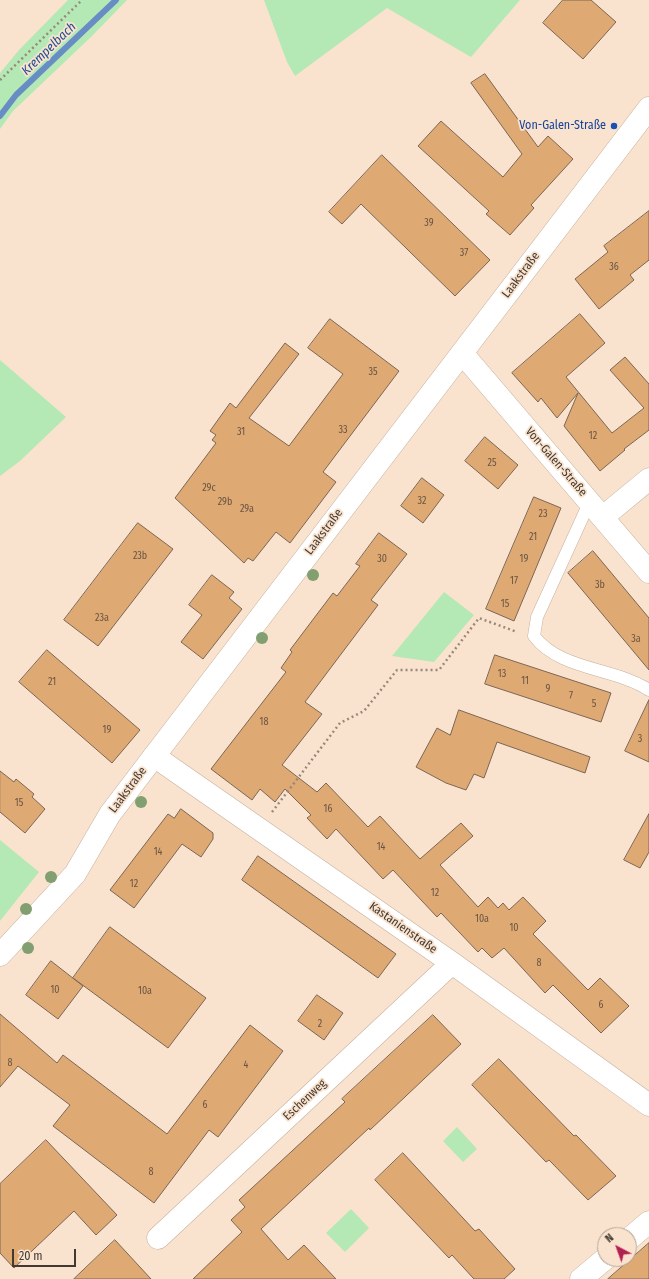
<!DOCTYPE html>
<meta charset="utf-8">
<style>
body{margin:0}
#map{position:relative;width:649px;height:1279px;overflow:hidden;background:#fae3ce;font-family:"Fira Sans Condensed",sans-serif}
canvas{display:block}
.north{position:absolute;left:597px;top:1227px;width:40px;height:40px;box-sizing:border-box;background:#fae3ce;border:1px solid #b09f8f;border-radius:50%;rotate:319deg;font-size:11px;font-weight:700;line-height:16px;text-align:center;color:#423931}
.north::after{content:'';display:block;margin:auto;width:14px;height:18px;background:#b22152;clip-path:polygon(50% 0,100% 100%,50% 72%,0 100%)}
.scale{position:absolute;left:12px;top:1249px;width:64px;height:18px;box-sizing:border-box;border:2px solid #423931;border-top:0;padding-left:5px;font-size:12px;line-height:14px;white-space:nowrap;color:#423931;-webkit-text-stroke:3px #fae3ce;paint-order:stroke}
</style>
<div id="map">
<canvas width="649" height="1279"></canvas>
<div class="north">N</div>
<div class="scale">20 m</div>
</div>
<script>
const ctx = document.querySelector('canvas').getContext('2d');
ctx.lineJoin = 'round';
function fillPath(path, color) { ctx.fillStyle = color; ctx.fill(path, 'evenodd'); }
function stroke(path, color, width, dash) { ctx.strokeStyle = color; ctx.lineWidth = width; ctx.lineCap = dash ? 'butt' : 'round'; ctx.setLineDash(dash || []); ctx.stroke(path); }
function write(font, color, halo, rows, align = 'center') {
  ctx.font = font + ' "Fira Sans Condensed",sans-serif'; ctx.lineWidth = 3.5; ctx.setLineDash([]); ctx.textBaseline = 'middle'; ctx.strokeStyle = halo; ctx.fillStyle = color; for (const [text, x, y, turn = 0] of rows) {
    ctx.save(); ctx.translate(x, y); ctx.rotate((+turn || 0) * Math.PI / 180); ctx.textAlign = isNaN(turn) ? turn : align; if (halo) ctx.strokeText(text, 0, 0); ctx.fillText(text, 0, 0); ctx.restore();
  }
}
fillPath(new Path2D(`
 M 68,0 L 127,0 L 92,36 L 13,111 L 0,129 L 0,73 L 19,50 Z
 M 264,0 L 520,0 L 471,57 L 387,8 L 295,76 L 287,62 Z
 M 0,360 L 66,417 L 20,461 L 0,476 Z
 M 444,592 L 474,615 L 434,662 L 392,656 Z
 M 0,840 L 39,872 L 0,921 Z
 M 457,1127 L 477,1149 L 463,1162 L 443,1141 Z
 M 351,1209 L 369,1228 L 345,1252 L 326,1233 Z`), '#b4e8b4');
stroke(new Path2D(`
 M 0,116 L 16,95 L 116,0`), '#688dc4', 6);
const building = new Path2D(`
 M 563,0 L 591,0 L 616,22 L 583,59 L 543,23 Z
 M 485,74 L 538,147 L 548,136 L 573,159 L 531,205 L 534,208 L 510,235 L 486,214 L 489,211 L 418,146 L 441,121 L 503,177 L 522,154 L 471,83 Z
 M 382,155 L 490,260 L 455,296 L 361,204 L 342,224 L 329,212 Z
 M 649,211 L 649,260 L 630,275 L 634,280 L 599,309 L 575,279 L 608,252 L 604,246 Z
 M 580,314 L 605,343 L 566,377 L 612,433 L 644,408 L 610,370 L 625,357 L 649,384 L 649,430 L 624,449 L 625,450 L 600,471 L 564,426 L 578,393 L 557,418 L 541,398 L 538,402 L 512,373 Z
 M 330,319 L 399,371 L 323,472 L 336,482 L 290,543 L 276,532 L 253,561 L 248,558 L 244,563 L 175,498 L 216,443 L 212,440 L 216,435 L 210,431 L 230,403 L 236,408 L 285,343 L 299,354 L 249,418 L 289,446 L 343,374 L 308,348 Z
 M 485,437 L 518,465 L 498,489 L 465,461 Z
 M 422,478 L 444,495 L 423,523 L 401,506 Z
 M 534,497 L 561,508 L 514,621 L 486,609 Z
 M 138,523 L 173,549 L 98,646 L 64,620 Z
 M 379,533 L 407,554 L 371,600 L 378,605 L 305,702 L 322,714 L 282,765 L 317,792 L 326,783 L 368,827 L 380,816 L 420,859 L 461,823 L 473,836 L 440,865 L 478,907 L 488,897 L 498,908 L 503,903 L 509,910 L 523,897 L 546,921 L 533,934 L 588,990 L 600,978 L 629,1006 L 601,1033 L 553,985 L 545,993 L 504,948 L 492,958 L 482,948 L 478,952 L 441,913 L 437,917 L 393,870 L 383,879 L 336,829 L 327,839 L 307,818 L 311,815 L 285,789 L 275,802 L 260,789 L 252,800 L 211,769 L 286,672 L 281,668 L 292,652 L 290,650 L 333,593 L 337,596 L 360,566 L 356,564 Z
 M 593,551 L 649,618 L 649,670 L 568,573 Z
 M 212,575 L 234,592 L 229,598 L 242,609 L 203,659 L 181,642 L 202,615 L 189,605 Z
 M 47,650 L 140,730 L 112,763 L 19,682 Z
 M 495,655 L 611,693 L 601,722 L 485,684 Z
 M 649,700 L 649,762 L 625,751 Z
 M 459,710 L 590,757 L 585,773 L 497,742 L 484,778 L 474,774 L 466,790 L 446,783 L 416,767 L 437,728 L 450,735 Z
 M 0,771 L 14,782 L 16,779 L 34,794 L 32,797 L 45,809 L 25,833 L 0,812 Z
 M 181,809 L 213,833 L 213,839 L 201,857 L 182,844 L 134,908 L 110,890 L 168,814 L 174,818 Z
 M 649,814 L 649,852 L 640,868 L 624,860 Z
 M 258,856 L 396,954 L 378,978 L 242,880 Z
 M 110,927 L 206,998 L 168,1048 L 73,978 Z
 M 51,961 L 83,986 L 58,1019 L 26,995 Z
 M 317,995 L 343,1013 L 324,1040 L 298,1021 Z
 M 0,1014 L 57,1063 L 63,1055 L 167,1134 L 250,1025 L 283,1051 L 218,1137 L 209,1130 L 154,1203 L 53,1126 L 70,1105 L 18,1066 L 0,1087 Z
 M 433,1015 L 461,1044 L 370,1130 L 369,1128 L 261,1229 L 288,1260 L 304,1245 L 336,1279 L 193,1279 L 242,1232 L 231,1220 L 245,1207 L 239,1200 L 345,1102 L 342,1099 Z
 M 499,1059 L 574,1136 L 576,1135 L 616,1176 L 588,1200 L 549,1160 L 546,1162 L 472,1085 Z
 M 46,1140 L 117,1215 L 96,1235 L 74,1211 L 14,1268 L 0,1253 L 0,1184 Z
 M 403,1153 L 475,1231 L 479,1229 L 515,1269 L 504,1279 L 474,1279 L 452,1255 L 449,1258 L 375,1180 Z
 M 115,1240 L 151,1279 L 74,1279 Z
 M 649,1243 L 649,1279 L 608,1279 Z`);
fillPath(building, '#dfa974');
stroke(building, '#7a6654', 1);
const service = new Path2D(`
 M 590,501 L 537,617 L 534,636 C 559,670 616,668 649,690`);
const minor = new Path2D(`
 M 462,353 L 649,572
 M 603,517 L 649,479
 M 154,756 L 452,963 L 649,1105
 M 158,1238 L 452,963
 M 629,1239 L 649,1222
 M 581,1279 L 605,1259`);
const tertiary = new Path2D(`
 M 0,955 L 75,874 L 110,814 L 649,108`);
stroke(service, '#c6b09c', 13);
stroke(minor, '#c6b09c', 23);
stroke(tertiary, '#c6b09c', 23);
stroke(new Path2D(`
 M 0,80 L 82,0
 M 272,812 L 340,723 L 364,711 L 397,670 L 439,670 L 479,618 L 517,632`), '#99897b', 2.5, [2, 3]);
stroke(service, '#fff', 12);
stroke(minor, '#fff', 22);
stroke(tertiary, '#fff', 22);
ctx.fillStyle = '#819f70';
for (const [x, y] of [
 [313,575],
 [262,638],
 [141,802],
 [51,877],
 [26,909],
 [28,948]
]) { ctx.beginPath(); ctx.arc(x, y, 6, 0, 2 * Math.PI); ctx.fill(); }
for (const [x, y, r, color] of [
 [614,126,4,"#1a4fb4"]
]) { const dot = new Path2D(); dot.arc(x, y, r, 0, 2 * Math.PI); ctx.fillStyle = color; ctx.fill(dot); stroke(dot, '#fae3ce', 1.5); }
write('10px', '#695542', null, [
 ["39",429,223],
 ["37",464,253],
 ["36",614,267],
 ["35",373,372],
 ["33",343,430],
 ["31",241,432],
 ["12",593,436],
 ["25",492,463],
 ["29c",209,488],
 ["32",422,501],
 ["29b",225,502],
 ["29a",247,509],
 ["23",543,514],
 ["21",533,537],
 ["23b",140,556],
 ["30",382,559],
 ["19",524,559],
 ["17",514,581],
 ["3b",600,585],
 ["15",505,604],
 ["23a",102,618],
 ["3a",636,639],
 ["13",502,674],
 ["11",525,681],
 ["21",52,682],
 ["9",548,689],
 ["7",571,696],
 ["5",594,704],
 ["18",264,722],
 ["19",107,730],
 ["3",640,739],
 ["15",19,803],
 ["16",328,809],
 ["14",381,847],
 ["14",158,852],
 ["12",134,884],
 ["12",435,893],
 ["10a",482,919],
 ["10",514,928],
 ["8",539,963],
 ["10",55,990],
 ["10a",145,991],
 ["6",601,1005],
 ["2",320,1024],
 ["8",10,1063],
 ["4",246,1065],
 ["6",205,1105],
 ["8",151,1172]
]);
write('12px', '#164399', '#fae3ce', [
 ["Von-Galen-Straße",606,126]
], 'right');
write('12px', '#423931', '#fae3ce', [
 ["Laakstraße",521,275,-53],
 ["Von-Galen-Straße",556,462,49],
 ["Laakstraße",324,532,-53],
 ["Laakstraße",128,790,-53],
 ["Kastanienstraße",403,928,35],
 ["Eschenweg",305,1100,-43]
]);
write('italic 13px', '#204e92', '#fae3ce', [
 ["Krempelbach",49,49,-44]
]);
</script>
